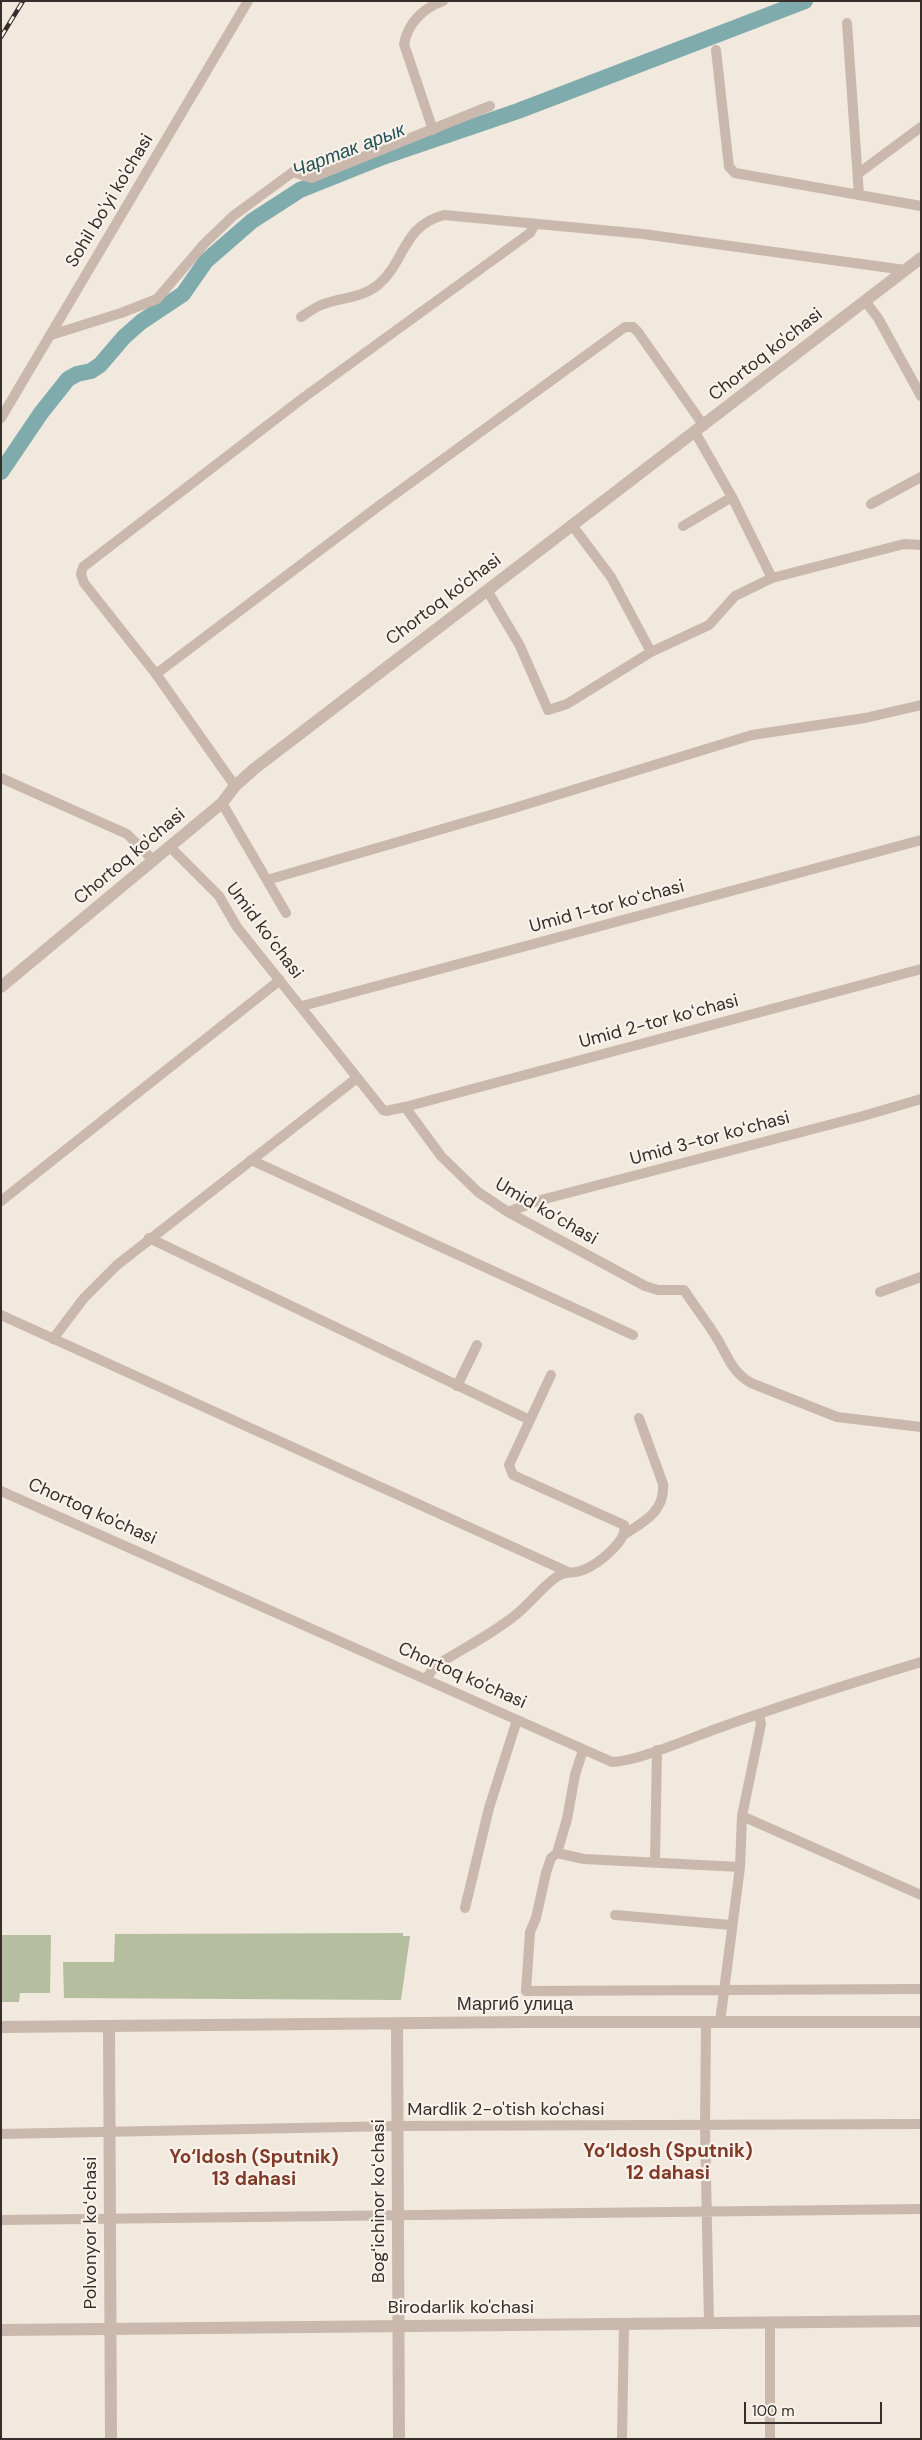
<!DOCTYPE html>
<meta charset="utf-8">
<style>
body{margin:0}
#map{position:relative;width:922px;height:2440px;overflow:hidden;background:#f1e8de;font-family:"DM Sans",sans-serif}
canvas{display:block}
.frame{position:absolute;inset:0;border:2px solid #372e2a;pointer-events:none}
.scale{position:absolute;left:744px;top:2402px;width:138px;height:22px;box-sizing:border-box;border:2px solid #372e2a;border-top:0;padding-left:6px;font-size:15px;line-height:18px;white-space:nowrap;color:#372e2a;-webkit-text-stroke:4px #f9f2eb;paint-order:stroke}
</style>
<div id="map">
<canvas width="922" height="2440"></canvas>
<div class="frame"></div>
<div class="scale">100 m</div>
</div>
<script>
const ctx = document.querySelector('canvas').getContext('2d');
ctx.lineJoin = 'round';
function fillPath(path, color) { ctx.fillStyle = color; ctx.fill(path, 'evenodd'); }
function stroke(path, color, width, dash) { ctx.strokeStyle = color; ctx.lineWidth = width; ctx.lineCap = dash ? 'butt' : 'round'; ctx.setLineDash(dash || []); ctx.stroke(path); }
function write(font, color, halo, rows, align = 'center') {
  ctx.font = font + ' "DM Sans",sans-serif'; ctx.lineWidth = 4.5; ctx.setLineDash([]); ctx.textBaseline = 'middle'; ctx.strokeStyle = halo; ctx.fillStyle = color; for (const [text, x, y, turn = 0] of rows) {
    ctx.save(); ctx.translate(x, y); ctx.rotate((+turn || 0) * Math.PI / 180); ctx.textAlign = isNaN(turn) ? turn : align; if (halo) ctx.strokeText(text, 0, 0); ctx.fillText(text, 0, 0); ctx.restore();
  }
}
fillPath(new Path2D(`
 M 403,1933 L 403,1936 L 410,1936 L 401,2000 L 64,1998 L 63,1962 L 114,1962 L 115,1934 Z
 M 1,1935 L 51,1935 L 50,1993 L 20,1993 L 19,2002 L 1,2002 Z`), '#b5bf9f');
stroke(new Path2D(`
 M 1,472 L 41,413 L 68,379 L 77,374 L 91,371 L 100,365 L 124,337 L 141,322 L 183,294 L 206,261 L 252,221 L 300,190 L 380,158 L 518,111 L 805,1`), '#7fabac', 16);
stroke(new Path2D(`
 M 847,23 L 859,195
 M 716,50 L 729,167 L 735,173 L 921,206
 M 433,130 L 404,44 C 408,23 423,8 443,1
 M 859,173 L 921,127
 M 865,301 L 878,318 L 921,396
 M 301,317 C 307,313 314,308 321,305 C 341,297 360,299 378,285 C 406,261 402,226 444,215 L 643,234 L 905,270
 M 51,335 L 121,313 L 157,299 L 204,244 L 233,216 L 293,172 L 311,178 L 490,106
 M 1,418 L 248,1
 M 695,432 L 732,497 L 772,578
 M 871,504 L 921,477
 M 572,525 L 611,577 L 651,652
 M 683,526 L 732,497
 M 487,590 L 520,646 L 548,710 L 567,704 L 651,652 L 709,625 L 735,596 L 772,578 L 904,544 L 921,545
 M 156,674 L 380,505 L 625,327 L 633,327 L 638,332 L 704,426
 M 1,778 L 127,834 L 153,860
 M 235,786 L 156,674 L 84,583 L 81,574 L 83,567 L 303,398 L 530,233 L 535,224
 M 222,803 L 286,913
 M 170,847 L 219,896 L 237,927 L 383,1110 L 386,1111 L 405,1107 L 441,1156 L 478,1192 L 508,1212 L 645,1286 L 658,1290 L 684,1290 C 695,1307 708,1323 718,1340 C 728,1357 732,1372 751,1383 L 837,1417 L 921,1427
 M 267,880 L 511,809 L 752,735 L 865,718 L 921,705
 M 302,1006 L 921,840
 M 405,1107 L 921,969
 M 251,1160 L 633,1335
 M 1,1201 L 280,980
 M 508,1212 L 537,1201 L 863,1116 L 921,1099
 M 149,1238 L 530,1420 L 509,1465 L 513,1475 L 624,1525 C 629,1540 597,1565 583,1570 C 572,1575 567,1569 555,1578 C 540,1589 528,1606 513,1617 C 489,1636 460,1650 435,1666 L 426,1679
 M 880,1292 L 921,1277
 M 1,1315 L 566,1571
 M 53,1339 L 84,1298 L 117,1265 L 357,1078
 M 457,1386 L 477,1345
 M 530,1420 L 551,1375
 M 1,1491 L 612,1762 C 635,1762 689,1739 713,1730 C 782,1705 851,1683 921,1662
 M 625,1534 C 645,1521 665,1511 663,1484 L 639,1418
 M 583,1750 L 575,1775 L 567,1819 L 557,1853 L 551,1858 L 546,1873 L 536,1918 L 530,1932 L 526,1991 L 921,1989
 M 742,1816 L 921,1895
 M 557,1853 L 584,1859 L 740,1867
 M 655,1862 L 657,1750
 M 465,1908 L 489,1808 L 517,1720
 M 615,1915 L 731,1925
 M 706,2022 L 705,2126 L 709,2324
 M 720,2022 L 740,1867 L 742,1816 L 761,1724 L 759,1714
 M 1,2134 L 396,2126 L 921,2124
 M 1,2220 L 921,2209
 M 622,2439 L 624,2325
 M 770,2439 L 770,2322`), '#c9b8ab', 10);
stroke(new Path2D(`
 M 1,987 L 222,803 L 235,786 L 254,769 L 921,258
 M 397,2024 L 399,2439
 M 1,2027 L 526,2022 L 921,2022
 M 109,2027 L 111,2439
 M 1,2330 L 921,2321`), '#c9b8ab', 12);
const rail = new Path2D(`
 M 1,37 L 23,1`);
stroke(rail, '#372e2a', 4.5);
stroke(rail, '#f9f2eb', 2.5, [8]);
write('18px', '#372e2a', '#f9f2eb', [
 ["Sohil bo'yi ko'chasi",110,201,-59],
 ["Chortoq ko'chasi",766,355,-38],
 ["Chortoq ko'chasi",444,600,-37],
 ["Chortoq ko'chasi",130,857,-40],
 ["Umid 1-tor koʻchasi",607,907,-15],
 ["Umid ko‘chasi",264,931,53],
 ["Umid 2-tor koʻchasi",659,1022,-15],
 ["Umid 3-tor koʻchasi",710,1139,-15],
 ["Umid ko‘chasi",546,1212,30],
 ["Chortoq ko'chasi",92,1512,24],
 ["Chortoq ko'chasi",462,1676,24],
 ["Маргиб улица",515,2005],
 ["Mardlik 2-o'tish ko'chasi",506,2110],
 ["Bogʻichinor koʻchasi",379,2201,-90],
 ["Polvonyor koʻchasi",91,2233,-90],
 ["Birodarlik ko'chasi",461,2308]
]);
write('italic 19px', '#225356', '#f9f2eb', [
 ["Чартак арык",349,151,-21]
]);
write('bold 19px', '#803b28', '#f9f2eb', [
 ["Yo‘ldosh (Sputnik)",668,2152],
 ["12 dahasi",668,2174],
 ["Yo‘ldosh (Sputnik)",254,2158],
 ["13 dahasi",254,2180]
]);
</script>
